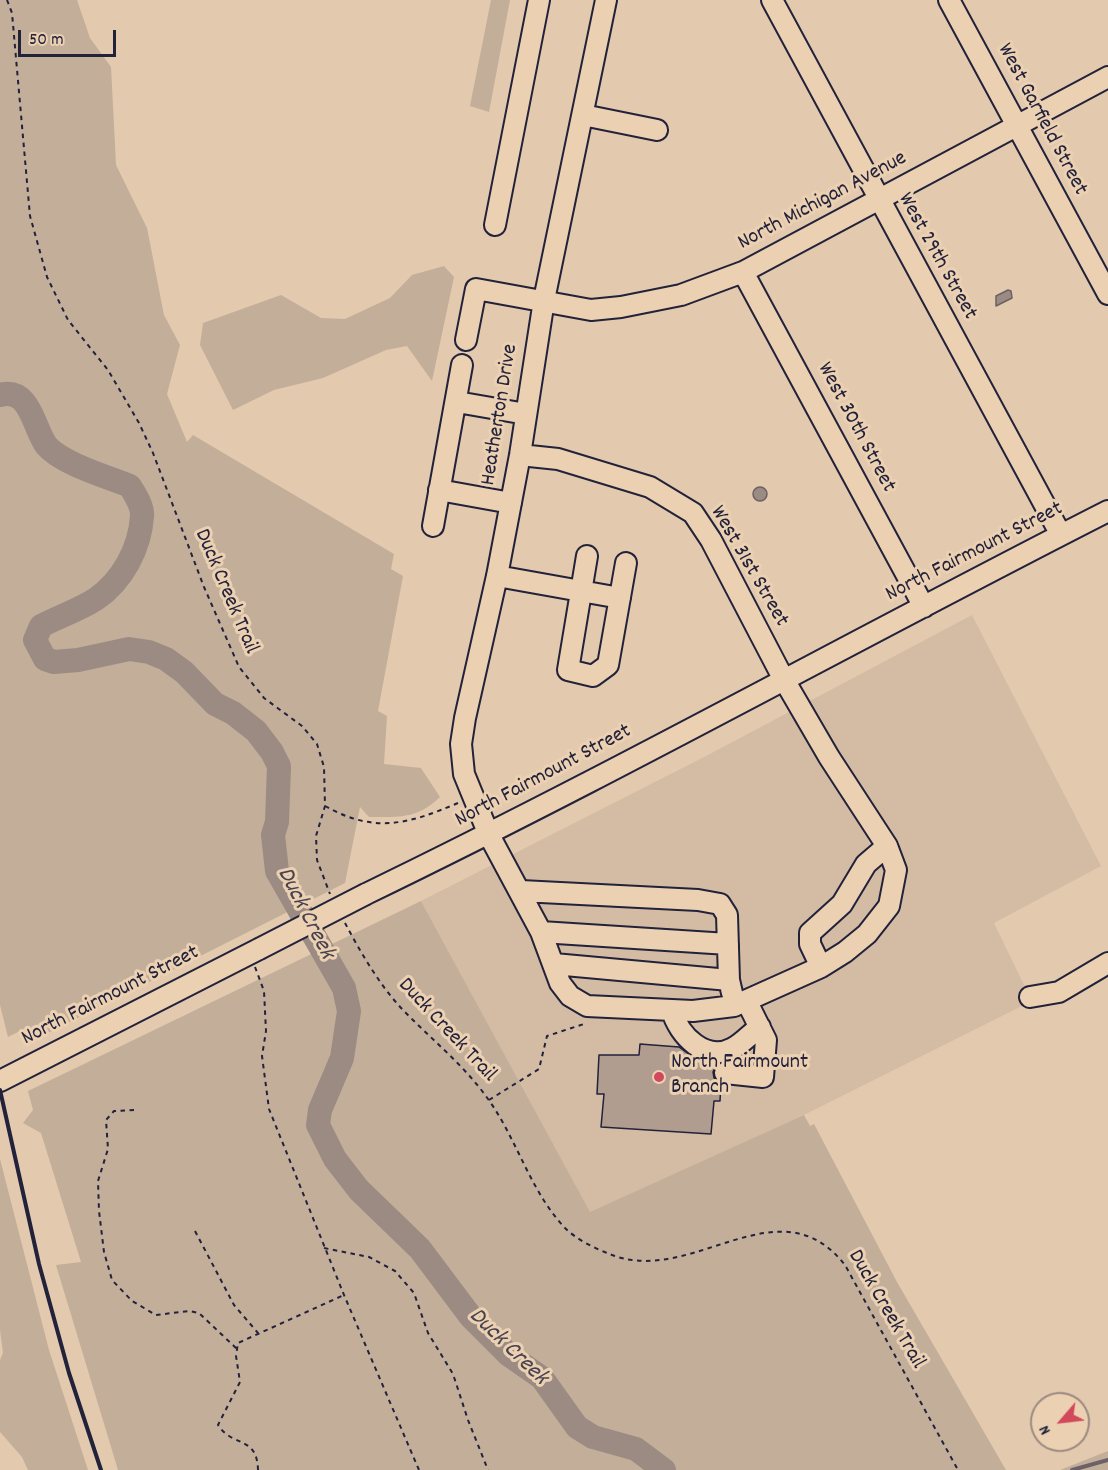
<!DOCTYPE html>
<style>
body{margin:0}
#map{position:relative;width:1108px;height:1470px;overflow:hidden;background:#e3c9ad;font-family:Dekko,sans-serif}
canvas{display:block}
.north{position:absolute;left:1030px;top:1392px;width:60px;height:60px;box-sizing:border-box;background:#ebd0b2;border:2px solid #9b8a82;border-radius:50%;rotate:242deg;font-size:16px;font-weight:700;line-height:24px;text-align:center;color:#22223b}
.north::after{content:'';display:block;margin:auto;width:21px;height:27px;background:#d1495b;clip-path:polygon(50% 0,100% 100%,50% 72%,0 100%)}
.scale{position:absolute;left:18px;top:30px;width:98px;height:27px;box-sizing:border-box;border:3px solid #22223b;border-top:0;padding-left:8px;font-size:18px;line-height:21px;white-space:nowrap;color:#22223b;-webkit-text-stroke:4px #ebd0b2;paint-order:stroke}
</style>
<div id="map">
<canvas width="1108" height="1470"></canvas>
<div class="north">N</div>
<div class="scale">50 m</div>
</div>
<script>
const ctx = document.querySelector('canvas').getContext('2d');
ctx.lineJoin = 'round';
function fillPath(path, color) { ctx.fillStyle = color; ctx.fill(path, 'evenodd'); }
function stroke(path, color, width, dash) { ctx.strokeStyle = color; ctx.lineWidth = width; ctx.lineCap = dash ? 'butt' : 'round'; ctx.setLineDash(dash || []); ctx.stroke(path); }
function write(font, color, halo, rows, align = 'center') {
  ctx.font = font + ' Dekko,sans-serif'; ctx.lineWidth = 6; ctx.setLineDash([]); ctx.textBaseline = 'middle'; ctx.strokeStyle = halo; ctx.fillStyle = color; for (const [text, x, y, turn = 0] of rows) {
    ctx.save(); ctx.translate(x, y); ctx.rotate((+turn || 0) * Math.PI / 180); ctx.textAlign = isNaN(turn) ? turn : align; if (halo) ctx.strokeText(text, 0, 0); ctx.fillText(text, 0, 0); ctx.restore();
  }
}
fillPath(new Path2D(`
 M 972,615 L 1101,866 L 994,923 L 1026,989 L 1022,1006 L 804,1115 L 590,1213 L 421,901 L 706,756 Z`), '#d4bca4');
fillPath(new Path2D(`
 M 0,0 L 77,0 L 90,38 L 111,67 L 116,165 L 147,228 L 164,315 L 180,345 L 167,394 L 187,442 L 193,435 L 394,554 L 391,569 L 403,576 L 378,711 L 387,716 L 384,764 L 421,768 L 440,797 C 417,819 400,817 369,817 L 360,807 L 345,883 L 26,1044 L 24,1029 L 8,1037 L 0,1005 Z
 M 491,0 L 510,0 L 489,112 L 470,106 Z
 M 444,266 L 454,277 L 432,381 L 407,346 L 386,350 L 323,378 L 274,390 L 233,410 L 200,345 L 203,323 L 281,295 L 321,318 L 345,319 L 390,298 L 412,275 Z
 M 421,901 L 590,1212 L 804,1115 L 810,1126 L 814,1124 L 897,1282 L 1006,1470 L 118,1470 L 56,1265 L 81,1262 L 41,1133 L 23,1123 L 33,1110 L 28,1091 Z
 M 0,1159 L 49,1350 L 88,1470 L 28,1470 L 22,1457 L 0,1432 L 0,1360 L 3,1353 L 0,1330 Z
 M 1108,1451 L 1108,1470 L 1060,1470 Z`), '#c3ae9a');
const water = new Path2D(`
 M 1008,290 L 1011,291 L 1012,298 L 996,306 L 996,296 Z
 M753 494a7 7 0 1 1 14 0a7 7 0 1 1-14 0Z`);
fillPath(water, '#9c8b82');
stroke(water, '#6b6166', 1.5);
stroke(new Path2D(`
 M 1072,1470 L 1108,1460`), '#6b6166', 4);
stroke(new Path2D(`
 M 0,395 C 30,386 34,429 46,445 C 60,463 108,477 130,486 C 135,495 143,506 142,516 C 140,549 122,581 96,599 C 79,610 58,617 41,626 L 35,640 L 45,659 L 54,662 L 78,660 L 129,649 L 149,652 L 166,659 L 184,672 L 215,704 L 233,713 L 256,731 L 272,752 L 279,766 L 277,822 L 273,835 L 277,871 L 344,988 L 349,1011 L 342,1058 L 320,1110 L 318,1125 L 335,1159 L 359,1190 L 420,1249 L 471,1317 L 509,1355 L 542,1378 L 577,1427 L 593,1437 L 636,1449 L 664,1470`), '#9c8b82', 24);
const building = new Path2D(`
 M 640,1044 L 679,1047 L 697,1060 L 718,1064 L 713,1072 L 714,1078 L 721,1084 L 720,1101 L 714,1101 L 711,1134 L 601,1127 L 604,1094 L 597,1094 L 599,1055 L 639,1055 Z`);
fillPath(building, '#b09d8f');
stroke(building, '#22223b', 1.5);
const minor = new Path2D(`
 M 772,0 L 1061,535
 M 949,0 L 1108,294
 M 583,115 L 657,130
 M 495,225 L 539,0
 M 743,272 L 924,607
 M 466,340 L 476,289 L 591,310 L 621,307 L 681,295 L 743,272 L 1108,77
 M 457,402 L 526,414
 M 520,455 L 558,459 L 650,487 L 693,513 L 711,540 L 783,678 L 829,757 L 887,846 L 896,870 L 889,906 L 867,934 L 845,952 L 821,967 L 734,1006 L 693,1011 L 587,1006 L 570,996 L 560,983 L 541,932 L 489,835 L 464,774 L 461,744 L 465,718 L 497,576 L 520,455 L 544,300 L 606,0
 M 439,490 L 511,503
 M 433,526 L 462,365
 M 587,556 L 568,670 L 593,676 L 608,665 L 626,563
 M 497,576 L 620,598
 M 521,891 L 698,900 L 720,904 L 727,915 L 729,980
 M 366,894 C 616,773 860,637 1108,511
 M 541,932 L 728,944
 M 554,964 L 729,980 L 732,993
 M 821,967 L 810,944 L 810,933 L 842,904 L 866,864 L 887,846
 M 1030,997 L 1059,992 L 1108,963
 M 672,1011 C 679,1035 705,1063 733,1048 C 743,1043 751,1033 760,1027
 M 725,1073 L 763,1077 L 766,1040 L 747,1002
 M 0,1081 L 259,949`);
stroke(minor, '#22223b', 24);
stroke(new Path2D(`
 M 7,0 L 12,13 L 30,216 L 47,277 L 68,320 L 108,370 L 139,423 L 153,453 L 204,587 L 239,667 L 264,698 L 302,726 L 317,744 L 324,767 L 325,806 L 316,836 L 317,860 L 330,894
 M 325,806 C 375,834 408,824 458,803
 M 345,923 C 361,953 380,986 403,1010 C 432,1040 464,1065 488,1099 C 517,1139 530,1191 565,1228 C 577,1240 596,1249 612,1255 C 693,1286 779,1181 845,1265 L 958,1470
 M 255,967 L 264,991 L 266,1031 L 262,1056 L 269,1109 L 344,1295 L 419,1470
 M 489,1100 L 539,1069 L 547,1036 L 587,1023
 M 134,1110 L 114,1111 L 106,1120 L 108,1149 L 98,1181 L 99,1211 L 104,1252 L 112,1280 L 132,1301 L 156,1315 L 189,1311 L 199,1313 L 237,1349
 M 195,1231 L 234,1305 L 258,1333
 M 324,1248 L 369,1257 L 395,1271 L 414,1293 L 428,1333 L 453,1374 L 468,1420 L 488,1470
 M 258,1470 C 257,1435 233,1448 218,1425 L 240,1382 L 236,1356 L 238,1343 L 344,1295`), '#22223b', 2, [4.5, 4.5]);
stroke(minor, '#ebd0b2', 20);
stroke(new Path2D(`
 M 0,1090 L 39,1264 L 69,1373 L 101,1470`), '#22223b', 4);
const minorBridge = new Path2D(`
 M 259,949 L 366,894`);
stroke(minorBridge, '#22223b', 24, []);
stroke(minorBridge, '#ebd0b2', 20);
for (const [x, y, r, color] of [
 [659,1077,6,"#d1495b"]
]) { const dot = new Path2D(); dot.arc(x, y, r, 0, 2 * Math.PI); ctx.fillStyle = color; ctx.fill(dot); stroke(dot, '#ebd0b2', 2); }
write('22px', '#22223b', '#ebd0b2', [
 ["West Garfield Street",1041,120,62],
 ["North Michigan Avenue",823,202,-28],
 ["West 29th Street",936,257,61],
 ["Heatherton Drive",501,415,-81],
 ["West 30th Street",855,428,62],
 ["North Fairmount Street",975,553,-27],
 ["West 31st Street",748,567,60],
 ["Duck Creek Trail",225,592,67],
 ["North Fairmount Street",544,777,-28],
 ["North Fairmount Street",111,997,-27],
 ["Duck Creek Trail",446,1031,47],
 ["Duck Creek Trail",885,1310,60]
]);
write('22px', '#22223b', '#ebd0b2', [
 ["North Fairmount",671,1064],
 ["Branch",671,1089]
], 'left');
write('italic 24px', '#474250', '#ebd0b2', [
 ["Duck Creek",304,914,63],
 ["Duck Creek",507,1348,44]
]);
</script>
